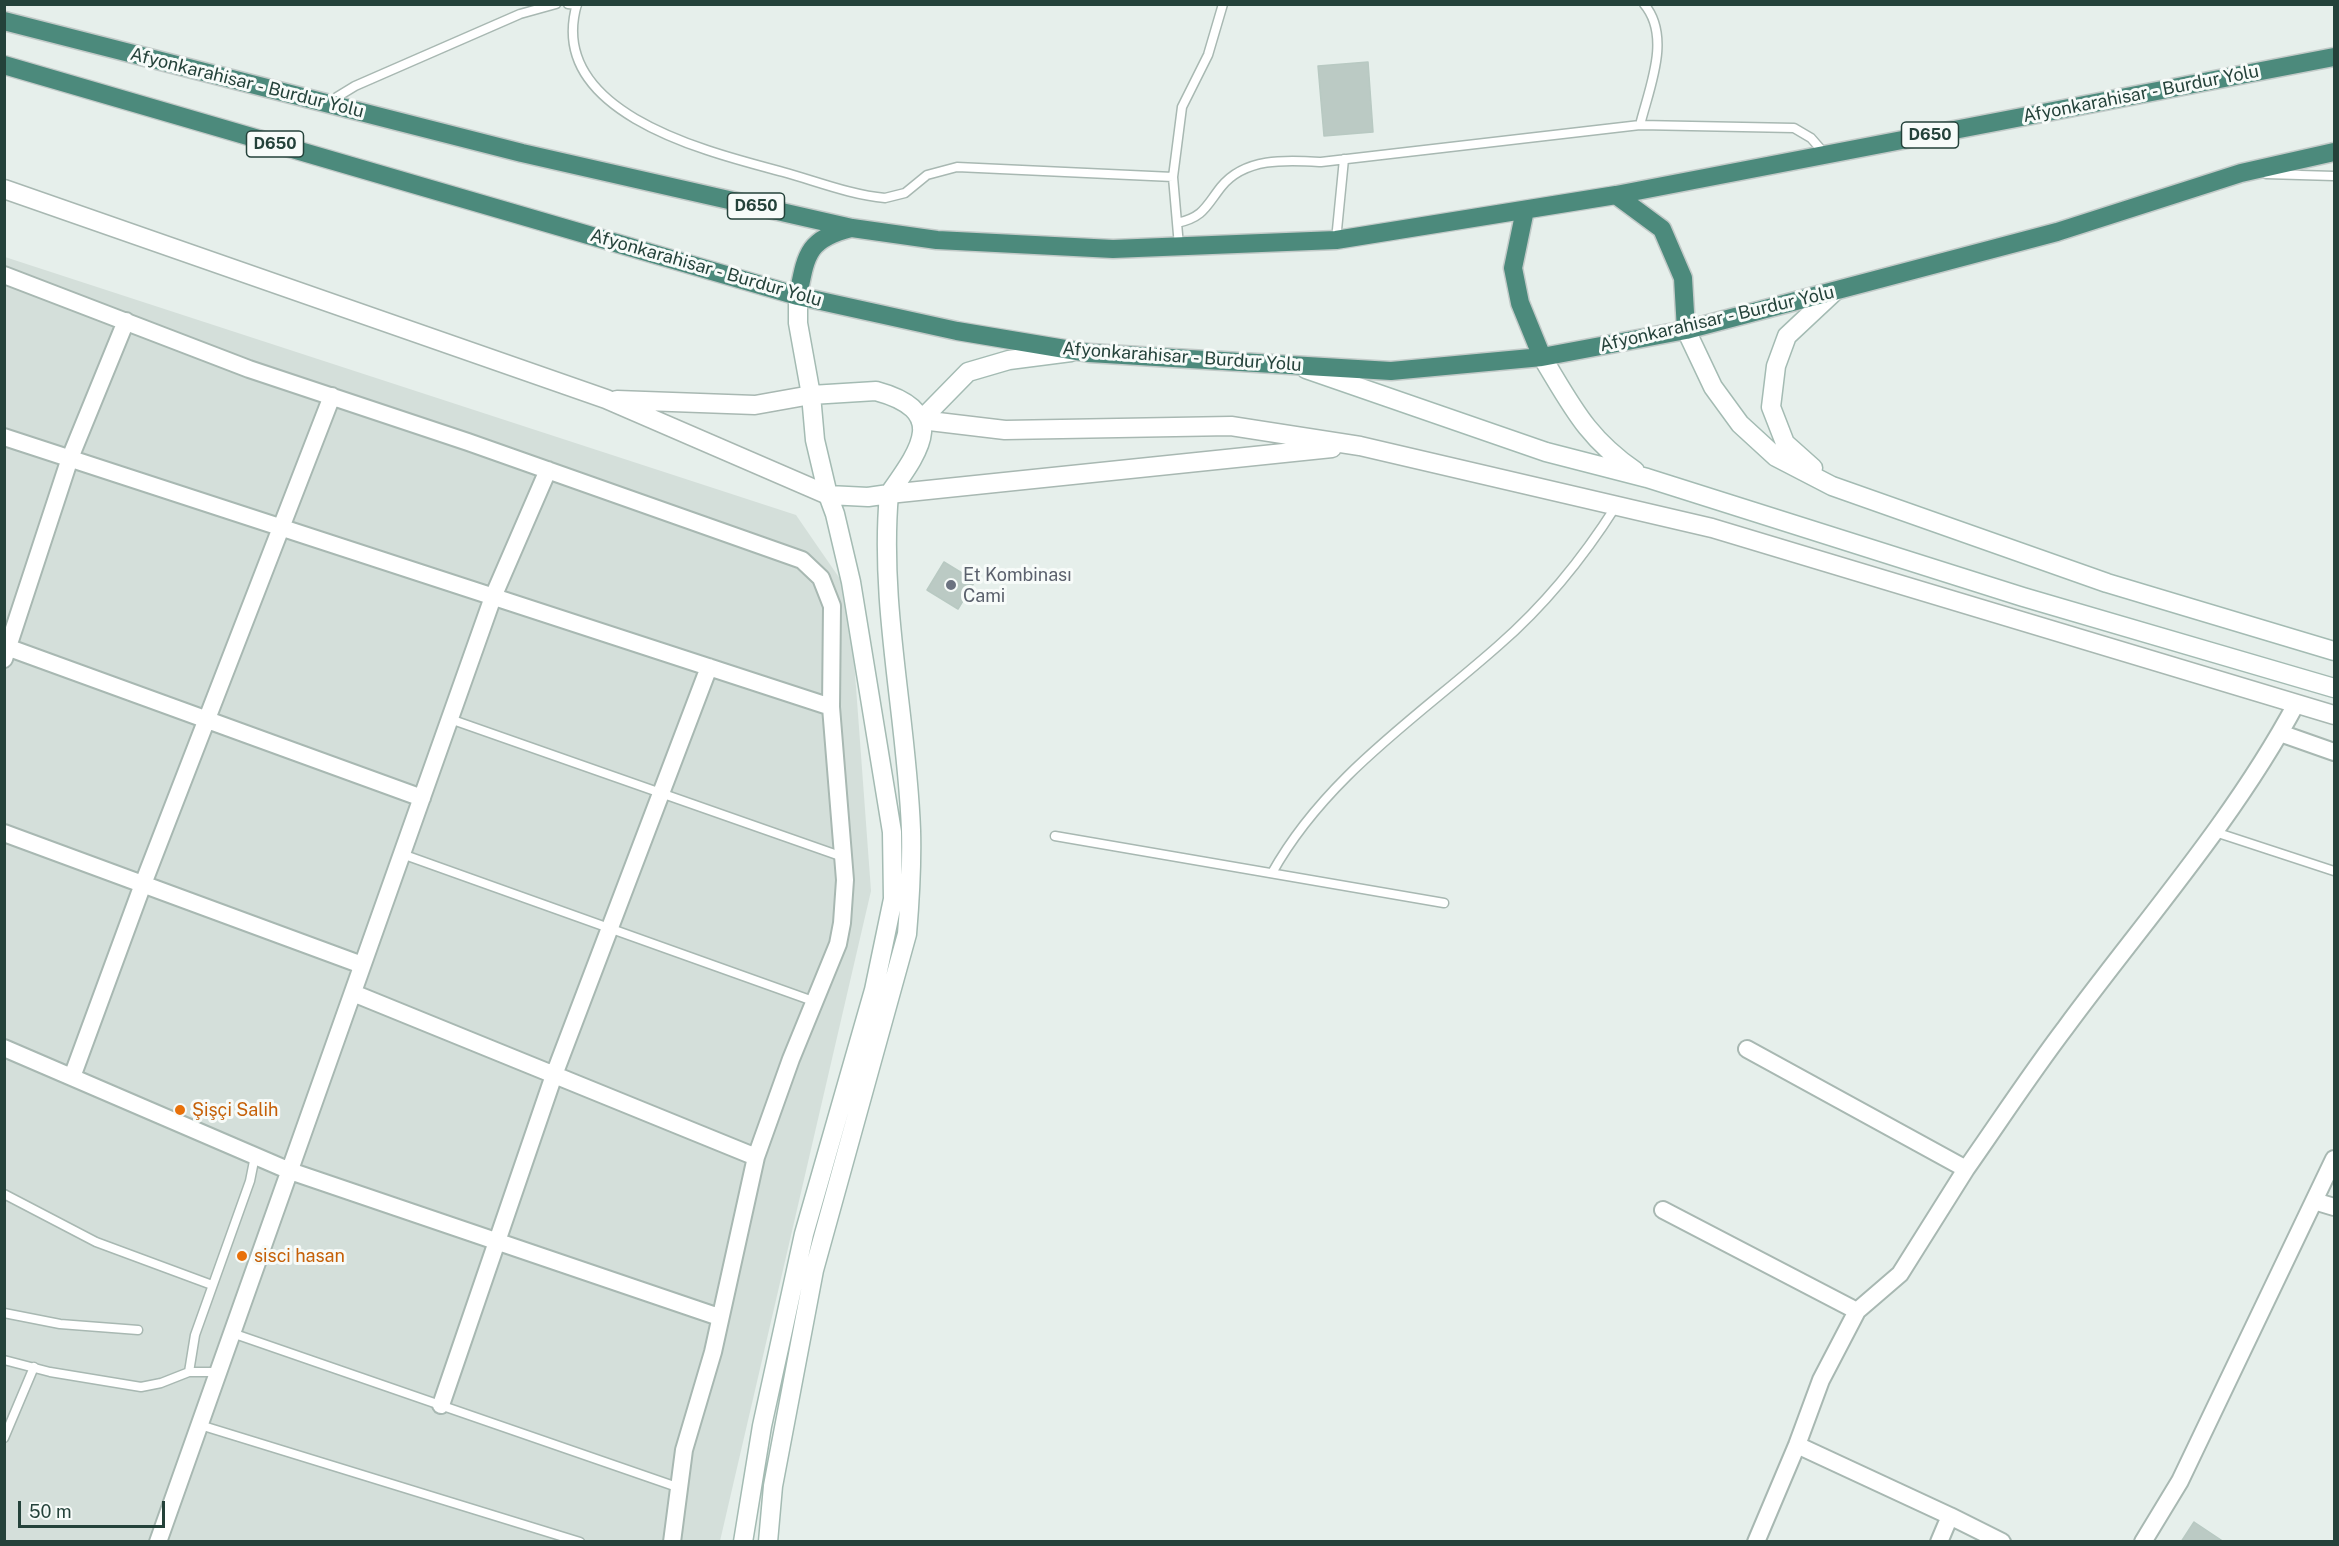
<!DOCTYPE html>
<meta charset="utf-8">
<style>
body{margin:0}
#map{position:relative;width:2339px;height:1546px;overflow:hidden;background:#e6efeb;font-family:"Public Sans",sans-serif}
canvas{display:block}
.frame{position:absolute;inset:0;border:6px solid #24423a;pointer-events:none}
.scale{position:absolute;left:18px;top:1501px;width:147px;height:27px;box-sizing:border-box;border:3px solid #24423a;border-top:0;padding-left:8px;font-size:18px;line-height:21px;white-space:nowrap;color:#24423a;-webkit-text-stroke:4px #f7fbf9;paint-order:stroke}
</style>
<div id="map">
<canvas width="2339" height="1546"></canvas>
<div class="frame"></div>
<div class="scale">50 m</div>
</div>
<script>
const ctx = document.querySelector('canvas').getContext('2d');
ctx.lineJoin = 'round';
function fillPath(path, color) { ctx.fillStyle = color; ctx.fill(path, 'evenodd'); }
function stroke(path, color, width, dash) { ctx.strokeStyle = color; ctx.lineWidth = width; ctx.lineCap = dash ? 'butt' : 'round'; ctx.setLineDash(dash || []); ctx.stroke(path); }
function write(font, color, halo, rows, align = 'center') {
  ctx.font = font + ' "Public Sans",sans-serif'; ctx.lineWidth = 6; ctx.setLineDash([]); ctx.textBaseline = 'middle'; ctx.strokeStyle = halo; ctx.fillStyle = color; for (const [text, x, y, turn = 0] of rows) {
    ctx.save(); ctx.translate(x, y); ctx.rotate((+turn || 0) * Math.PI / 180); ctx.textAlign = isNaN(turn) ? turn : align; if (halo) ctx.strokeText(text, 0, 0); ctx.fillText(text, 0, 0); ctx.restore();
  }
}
fillPath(new Path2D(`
 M 5,257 L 796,515 L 849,592 L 871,891 L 720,1541 L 5,1542 Z`), '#d4dfda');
const building = new Path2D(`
 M 1368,62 L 1373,132 L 1324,136 L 1318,66 Z
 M 944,562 L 975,581 L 958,609 L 927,590 Z
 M 2194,1522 L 2224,1542 L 2181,1542 Z`);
fillPath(building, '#bbcac4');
stroke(building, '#b8c9c2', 1.5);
const service = new Path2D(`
 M 568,4 L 577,5
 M 577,4 C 545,113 708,152 783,172 C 816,181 851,195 885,198 L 905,193 L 927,175 L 957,167 L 1173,177
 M 331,104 L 337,97 L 355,86 L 520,14 L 556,4
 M 1640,125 C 1649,88 1672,37 1644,4
 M 2266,174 L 2334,176
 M 1177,223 C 1204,217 1206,206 1221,187 C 1245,157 1287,160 1321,162 L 1640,125 L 1794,128 L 1811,138 L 1825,154
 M 1336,240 L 1344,159
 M 1179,246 L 1173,177 L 1182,107 L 1208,55 L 1223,4
 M 450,719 L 843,857
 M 2215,832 L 2334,871
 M 1055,836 L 1444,903
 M 402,854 L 813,1001
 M 1272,873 C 1326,776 1418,717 1499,645 C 1545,605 1583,558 1616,506
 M 4,1194 L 96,1242 L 212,1285
 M 4,1313 L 60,1324 L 138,1330
 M 232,1333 L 677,1487
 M 4,1360 L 50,1372 L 141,1387 L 161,1383 L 189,1372 L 218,1372
 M 189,1372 L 195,1335 L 250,1181 L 255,1156
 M 200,1425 L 580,1542
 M 4,1438 L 34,1367`);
const minor = new Path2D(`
 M 4,275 L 249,369 L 468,442 L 802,560 L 821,578 L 832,606 L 831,707 L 845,880 L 842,923 L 838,944 L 791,1059 L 756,1157 L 713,1352 L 684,1450 L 672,1542
 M 4,437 L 831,707
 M 4,646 L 422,798
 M 4,659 L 70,458 L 126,321
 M 2280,733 L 2334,752
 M 4,833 L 362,965
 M 353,993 L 756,1157
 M 4,1048 L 290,1171 L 719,1317
 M 1747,1049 L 1966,1169 L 1900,1274 L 1857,1311
 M 72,1077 L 143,884 L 332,396
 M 1966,1169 C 1999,1122 2031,1073 2066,1027 C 2145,920 2233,821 2296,704
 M 2314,1201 L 2334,1207
 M 1663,1210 L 1857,1311 L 1821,1380 L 1797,1445 L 1756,1542
 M 441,1405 L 554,1075 L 709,667
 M 1797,1445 L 1950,1516 L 1939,1542
 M 1950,1516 L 2002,1542
 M 158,1542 L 493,597 L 548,470
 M 2143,1542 L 2180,1481 L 2334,1159`);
const tertiary = new Path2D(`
 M 4,189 L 606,399 L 828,495
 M 617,400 L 755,405 L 811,395
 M 921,420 L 1005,430 L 1231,426 L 1360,446 L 1712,528 L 2334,715
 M 889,494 L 1332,448`);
const secondary = new Path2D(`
 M 798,296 L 798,323 L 811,395
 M 1686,330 L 1713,387 L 1740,424 L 1776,457 L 1832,486 L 2107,583 L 2334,651
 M 1542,357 C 1572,406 1586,437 1635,471
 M 1306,369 L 1546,452 L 1647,478 L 2023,597 L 2334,688
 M 876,391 C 950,411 920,450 889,494 L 868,497 L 828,495 L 815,440 L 811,395 Z
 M 921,420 L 968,372 L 1009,360 L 1071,352
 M 1813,468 L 1785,443 L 1771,407 L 1776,366 L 1787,336 L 1834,292
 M 743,1542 L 762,1426 L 804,1234 L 874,990 L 893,899 L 892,832 L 851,582 L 835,514 L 828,495
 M 768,1542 L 773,1486 L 814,1270 L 907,934 C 910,899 912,865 911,830 C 907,718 879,606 889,494`);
const trunk = new Path2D(`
 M 4,21 L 522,153 L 852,228 L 937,240 L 1113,249 L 1336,240 L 1616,195 L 2334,57
 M 4,65 L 798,296 L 957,331 L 1089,353 L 1391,371 L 1542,357 L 1686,330 L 2057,232 L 2241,173 L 2334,152
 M 1616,195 L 1662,229 L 1683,278 L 1686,330
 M 1525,210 L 1513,268 L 1520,303 L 1542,357
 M 798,296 C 806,255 807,239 851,228`);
stroke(service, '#a8b8b2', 11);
stroke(minor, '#a8b8b2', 20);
stroke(tertiary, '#a8b8b2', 21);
stroke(secondary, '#a4bbb3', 21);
stroke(trunk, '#c2cac8', 21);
stroke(service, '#fff', 8);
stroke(minor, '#fff', 16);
stroke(tertiary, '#fff', 18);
stroke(secondary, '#fff', 18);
stroke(trunk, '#4c8a7c', 18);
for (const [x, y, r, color] of [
 [951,585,6,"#6b7280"],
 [180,1110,6,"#e8710a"],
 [242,1256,6,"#e8710a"]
]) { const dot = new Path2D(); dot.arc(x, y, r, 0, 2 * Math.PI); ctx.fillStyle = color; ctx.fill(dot); stroke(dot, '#f7fbf9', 2); }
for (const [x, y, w] of [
 [1930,135,57],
 [275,144,57],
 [756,206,57]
]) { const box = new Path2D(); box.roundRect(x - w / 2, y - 13, w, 26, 4.5); ctx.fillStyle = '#f7fbf9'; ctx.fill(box); stroke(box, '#24423a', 1.5); }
write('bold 16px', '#24423a', null, [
 ["D650",1930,135],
 ["D650",275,144],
 ["D650",756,206]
]);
write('18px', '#24423a', '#f7fbf9', [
 ["Afyonkarahisar - Burdur Yolu",247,83,14],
 ["Afyonkarahisar - Burdur Yolu",2141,94,-11],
 ["Afyonkarahisar - Burdur Yolu",706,268,16],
 ["Afyonkarahisar - Burdur Yolu",1717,319,-13],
 ["Afyonkarahisar - Burdur Yolu",1182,357,4]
]);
write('18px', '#5b616d', '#f7fbf9', [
 ["Et Kombinası",963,575],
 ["Cami",963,596]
], 'left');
write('18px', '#c56008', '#f7fbf9', [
 ["Şişçi Salih",192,1110],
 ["sisci hasan",254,1256]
], 'left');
</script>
